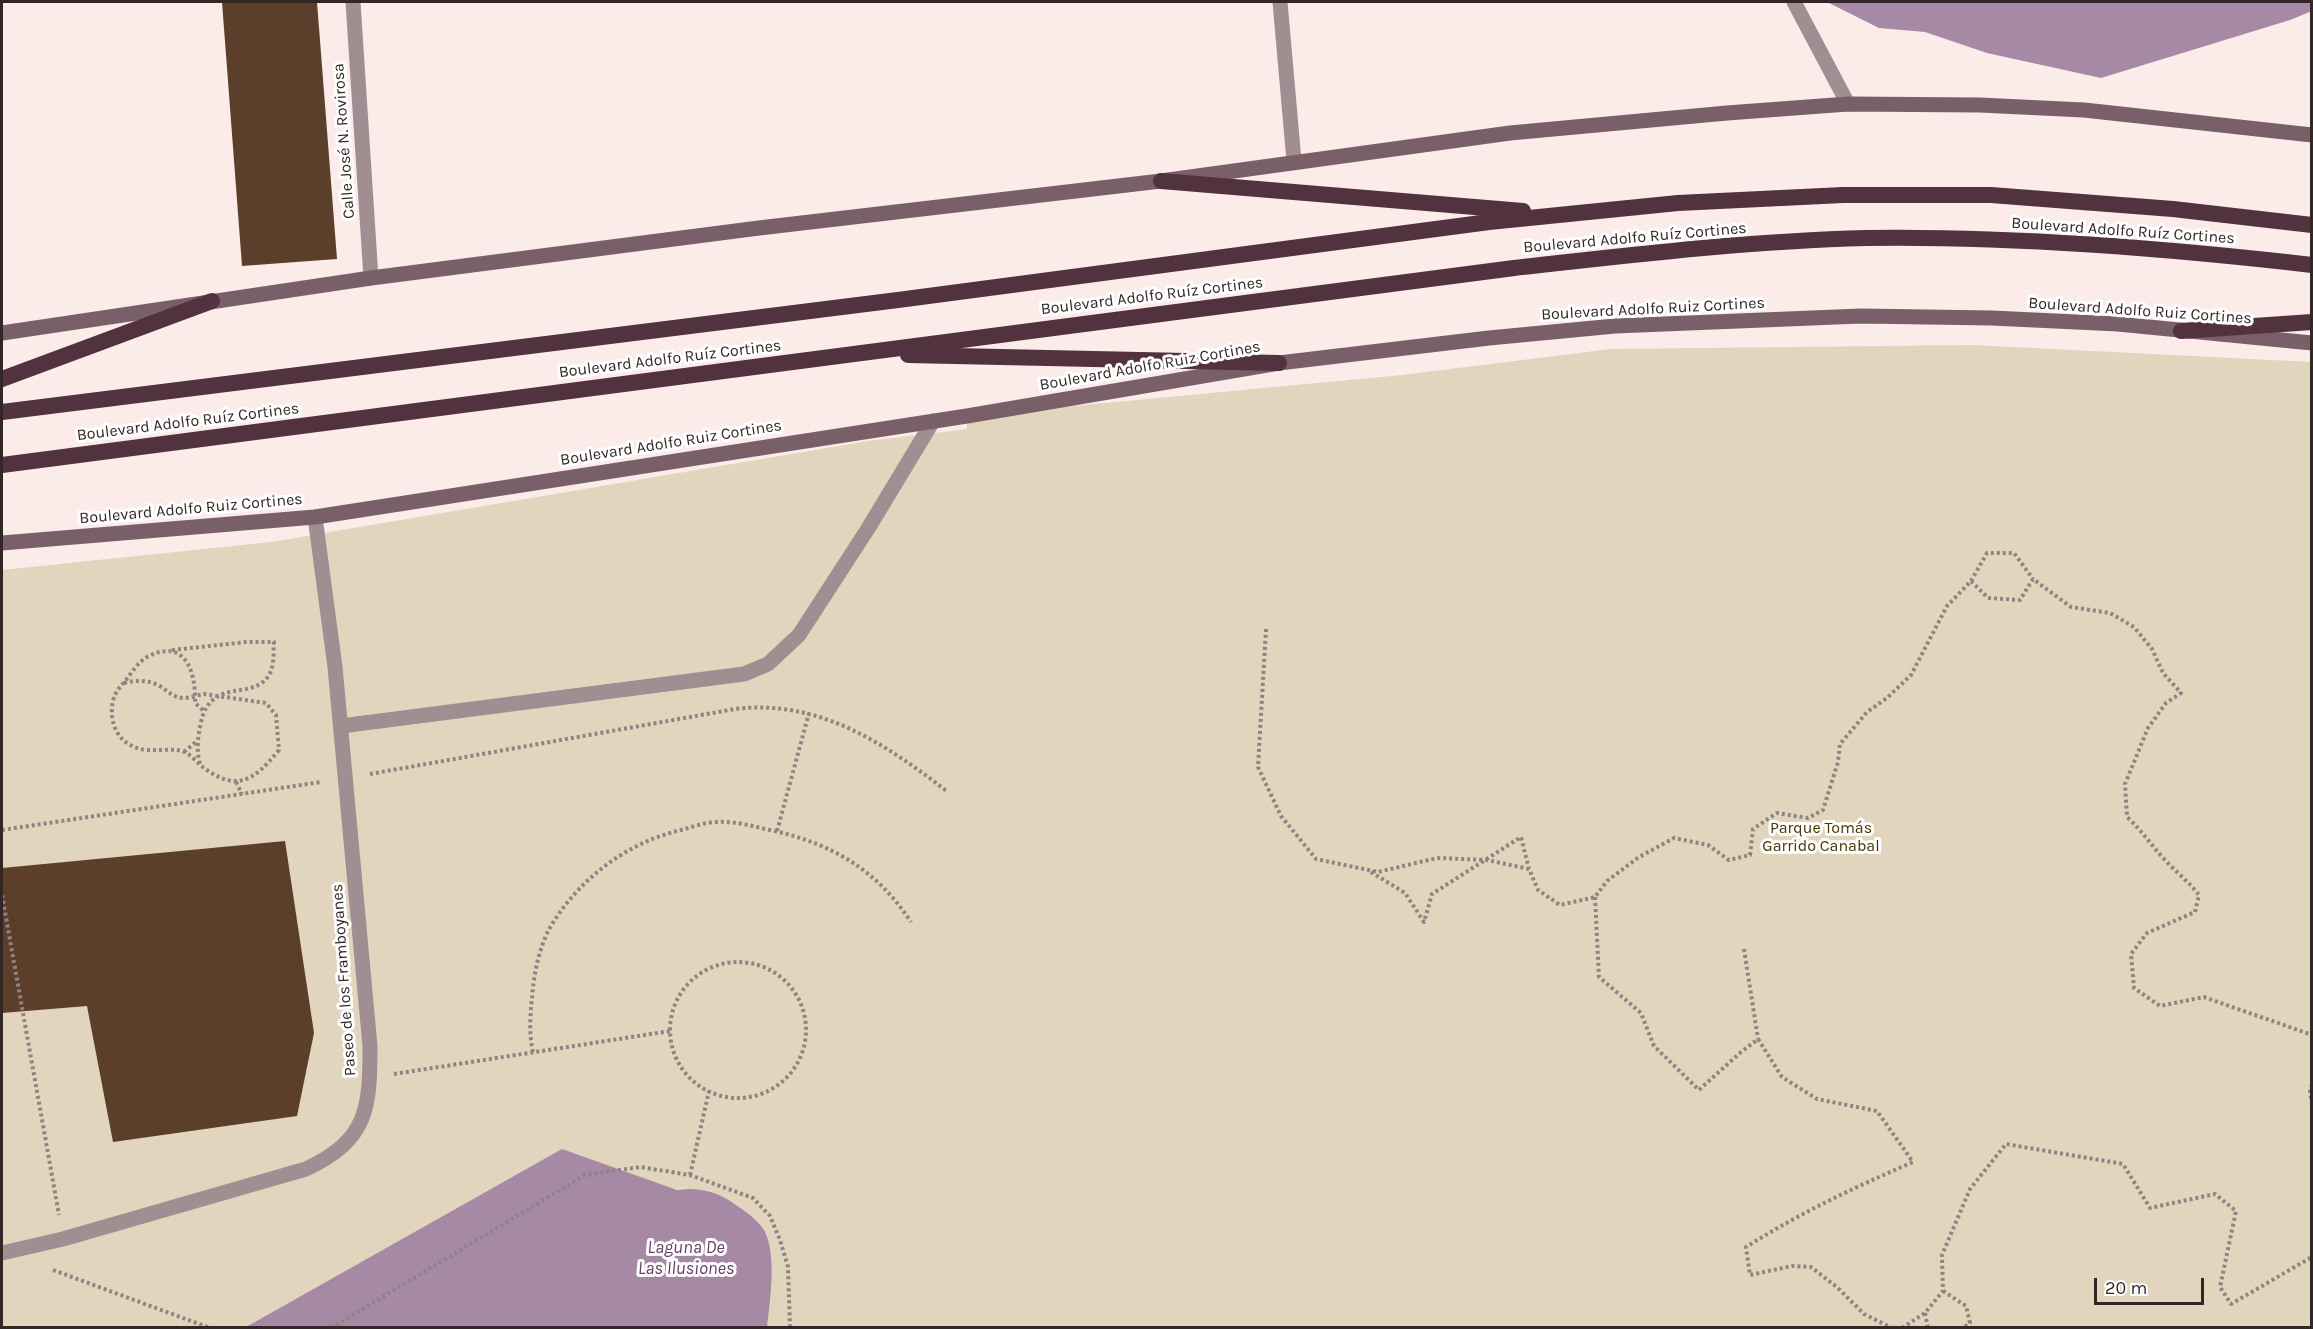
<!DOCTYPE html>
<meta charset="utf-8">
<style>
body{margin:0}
#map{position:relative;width:2313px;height:1329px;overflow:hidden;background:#fbebe9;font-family:Karla,sans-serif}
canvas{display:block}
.frame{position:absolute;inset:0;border:3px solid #312726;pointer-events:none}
.scale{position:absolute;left:2094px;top:1278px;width:110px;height:27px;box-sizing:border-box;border:3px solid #312726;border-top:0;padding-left:8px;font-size:18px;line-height:21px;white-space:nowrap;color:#312726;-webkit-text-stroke:4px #fff;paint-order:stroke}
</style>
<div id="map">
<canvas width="2313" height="1329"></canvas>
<div class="frame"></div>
<div class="scale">20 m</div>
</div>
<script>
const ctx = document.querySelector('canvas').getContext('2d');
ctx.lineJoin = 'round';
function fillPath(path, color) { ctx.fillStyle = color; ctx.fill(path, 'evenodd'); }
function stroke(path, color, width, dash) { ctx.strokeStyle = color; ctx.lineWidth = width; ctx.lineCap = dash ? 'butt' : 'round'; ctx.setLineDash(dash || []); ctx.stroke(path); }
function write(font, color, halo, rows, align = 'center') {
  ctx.font = font + ' Karla,sans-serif'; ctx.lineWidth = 6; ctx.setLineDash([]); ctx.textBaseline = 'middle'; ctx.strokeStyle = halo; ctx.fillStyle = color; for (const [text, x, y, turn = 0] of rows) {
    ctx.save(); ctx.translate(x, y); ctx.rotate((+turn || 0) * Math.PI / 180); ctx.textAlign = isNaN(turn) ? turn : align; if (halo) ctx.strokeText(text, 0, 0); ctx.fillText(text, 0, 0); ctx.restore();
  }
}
fillPath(new Path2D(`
 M 1974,345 L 2311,362 L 2311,1327 L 765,1327 L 685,1188 L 632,1197 L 382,1327 L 2,1327 L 2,570 L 271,542 L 868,441 L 967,429 L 967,416 L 1402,375 L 1611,349 Z`), '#e1d5be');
fillPath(new Path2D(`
 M 1827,2 L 2311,2 L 2312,11 L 2290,20 L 2101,78 L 1987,53 L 1925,32 L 1879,28 Z
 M 562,1149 L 677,1190 C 695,1187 715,1191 730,1201 C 742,1209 753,1216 762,1227 C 778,1249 770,1301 767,1327 L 246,1327 Z`), '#a689a4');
fillPath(new Path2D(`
 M 222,2 L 317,2 L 337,259 L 242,266 Z
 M 285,841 L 314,1033 L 297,1116 L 113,1142 L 87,1006 L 2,1013 L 2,868 Z`), '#5c3f2b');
stroke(new Path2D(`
 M 1971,581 L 1987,553 L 2014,553 L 2033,579
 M 1266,629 L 1258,767 L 1281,816 L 1316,859 L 1378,872 L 1437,858 L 1487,860 L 1529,869 L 1538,890 L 1560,905 L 1595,897 L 1607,881 L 1639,857 L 1674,838 L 1708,845 L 1729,860 L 1750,855 L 1753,829 L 1777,813 L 1808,818 L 1823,810 L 1838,762 L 1840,744 L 1867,712 L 1887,698 L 1911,675 L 1947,606 L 1971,581 L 1988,598 L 2020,600 L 2033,579 L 2071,607 L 2110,613 L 2134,627 L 2152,649 L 2163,673 L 2181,693 L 2166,703 L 2148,728 L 2125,784 L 2127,817 C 2143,832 2151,845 2165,860 C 2176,872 2189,882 2199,895 L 2195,912 L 2147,933 L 2131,954 L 2134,988 L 2160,1006 L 2204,997 L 2312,1035
 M 172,650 L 247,642 L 274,642 C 273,654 275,668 267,678 C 249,700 211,678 201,722 C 198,737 196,749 200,764
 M 124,683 C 136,680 147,680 158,685 C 167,690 173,698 184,698 C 190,698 198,695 204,694 L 266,703 L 276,715 L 279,750 C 253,782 236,793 200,765 C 195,760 189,753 182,751 C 170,748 158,751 146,750 C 120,747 108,725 113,701 C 115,692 119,689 124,682 C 132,673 138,661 149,656 C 186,638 196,673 195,703 L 204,711
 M 184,752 L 197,741
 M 370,774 L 735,709 C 819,699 884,743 948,792
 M 236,782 L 242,794
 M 2,830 L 321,782
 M 777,831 L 809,713
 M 1371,872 L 1405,893 L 1424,922 L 1432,894 L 1521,837 L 1529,869
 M 2,895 L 59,1215
 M 1595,897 L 1599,977 L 1641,1013 L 1654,1046 L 1699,1090 L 1741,1052 L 1758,1039 L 1782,1077 L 1817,1099 L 1877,1111 L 1913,1162 C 1853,1188 1802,1212 1746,1247 L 1750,1275 L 1792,1266 L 1811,1267 L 1838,1288 L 1864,1314 L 1892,1328
 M 1744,949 L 1758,1039
 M670 1030a68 68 0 1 1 136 0a68 68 0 1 1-136 0Z
 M 533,1052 C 529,1035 530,1016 532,998 C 534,973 539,946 552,924 C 583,875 630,841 685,829 C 695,826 706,822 717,822 C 735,821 752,826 770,830 C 831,843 876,869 911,922
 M 394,1074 L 670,1031
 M 2312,1084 L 2310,1092 L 2312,1104
 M 690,1175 L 709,1091
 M 53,1270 L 210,1328
 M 1943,1291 L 1966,1306 L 1970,1323 L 1963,1328
 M 1925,1313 L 1928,1328
 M 331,1328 L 585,1175 L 640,1167 L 690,1175 L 753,1198 L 770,1216 L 780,1240 L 788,1267 L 790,1328
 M 1902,1328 L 1925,1313 L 1943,1291 L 1942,1255 L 1970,1189 L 2006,1144 L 2123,1164 L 2150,1208 L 2215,1194 L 2236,1211 L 2220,1287 L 2231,1304 L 2312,1257`), '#908482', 4, [3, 3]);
stroke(new Path2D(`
 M 341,726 L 744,674 L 768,664 L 799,635 L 869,527 L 933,421`), '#a08e93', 15);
stroke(new Path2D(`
 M 353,2 L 371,278
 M 1280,2 L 1294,161
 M 1794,2 L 1848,104
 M 2,1253 L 63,1239 L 306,1169 C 368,1140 370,1108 370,1046 L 335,667 L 315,517`), '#a08e93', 15);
stroke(new Path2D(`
 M 2,333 L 371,278 L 759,228 L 1161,181 L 1510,133 L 1727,113 L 1848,104 L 1980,105 L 2084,110 L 2312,135
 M 2,543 L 315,517 L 967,416 L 1279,363 L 1489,338 L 1615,326 L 1861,316 L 1992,318 L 2118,324 L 2312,343`), '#796068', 15);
stroke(new Path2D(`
 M 1161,181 L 1523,211
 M 2181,331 L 2312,322
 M 908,355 L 1279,363
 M 2,379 L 212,301
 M 2,412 L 898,300 L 1489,222 L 1678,203 L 1843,195 L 1991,195 L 2173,209 L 2312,225
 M 2,465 L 1514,268 C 1631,255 1749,241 1867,238 C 2016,236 2164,248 2312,265`), '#51323e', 16);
write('16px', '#312726', '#fff', [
 ["Calle José N. Rovirosa",344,141,-94],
 ["Boulevard Adolfo Ruíz Cortines",2123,231,4],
 ["Boulevard Adolfo Ruíz Cortines",1635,238,-5],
 ["Boulevard Adolfo Ruíz Cortines",1152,296,-7],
 ["Boulevard Adolfo Ruiz Cortines",1653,309,-3],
 ["Boulevard Adolfo Ruiz Cortines",2140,311,4],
 ["Boulevard Adolfo Ruíz Cortines",670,359,-7],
 ["Boulevard Adolfo Ruiz Cortines",1150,366,-10],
 ["Boulevard Adolfo Ruíz Cortines",188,422,-7],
 ["Boulevard Adolfo Ruiz Cortines",671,443,-9],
 ["Boulevard Adolfo Ruiz Cortines",191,509,-5],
 ["Paseo de los Framboyanes",344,980,-94]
]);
write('16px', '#483407', '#fff', [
 ["Parque Tomás",1821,828],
 ["Garrido Canabal",1821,846]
]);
write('italic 18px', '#653d64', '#fff', [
 ["Laguna De",686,1248],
 ["Las Ilusiones",686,1269]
]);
</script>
